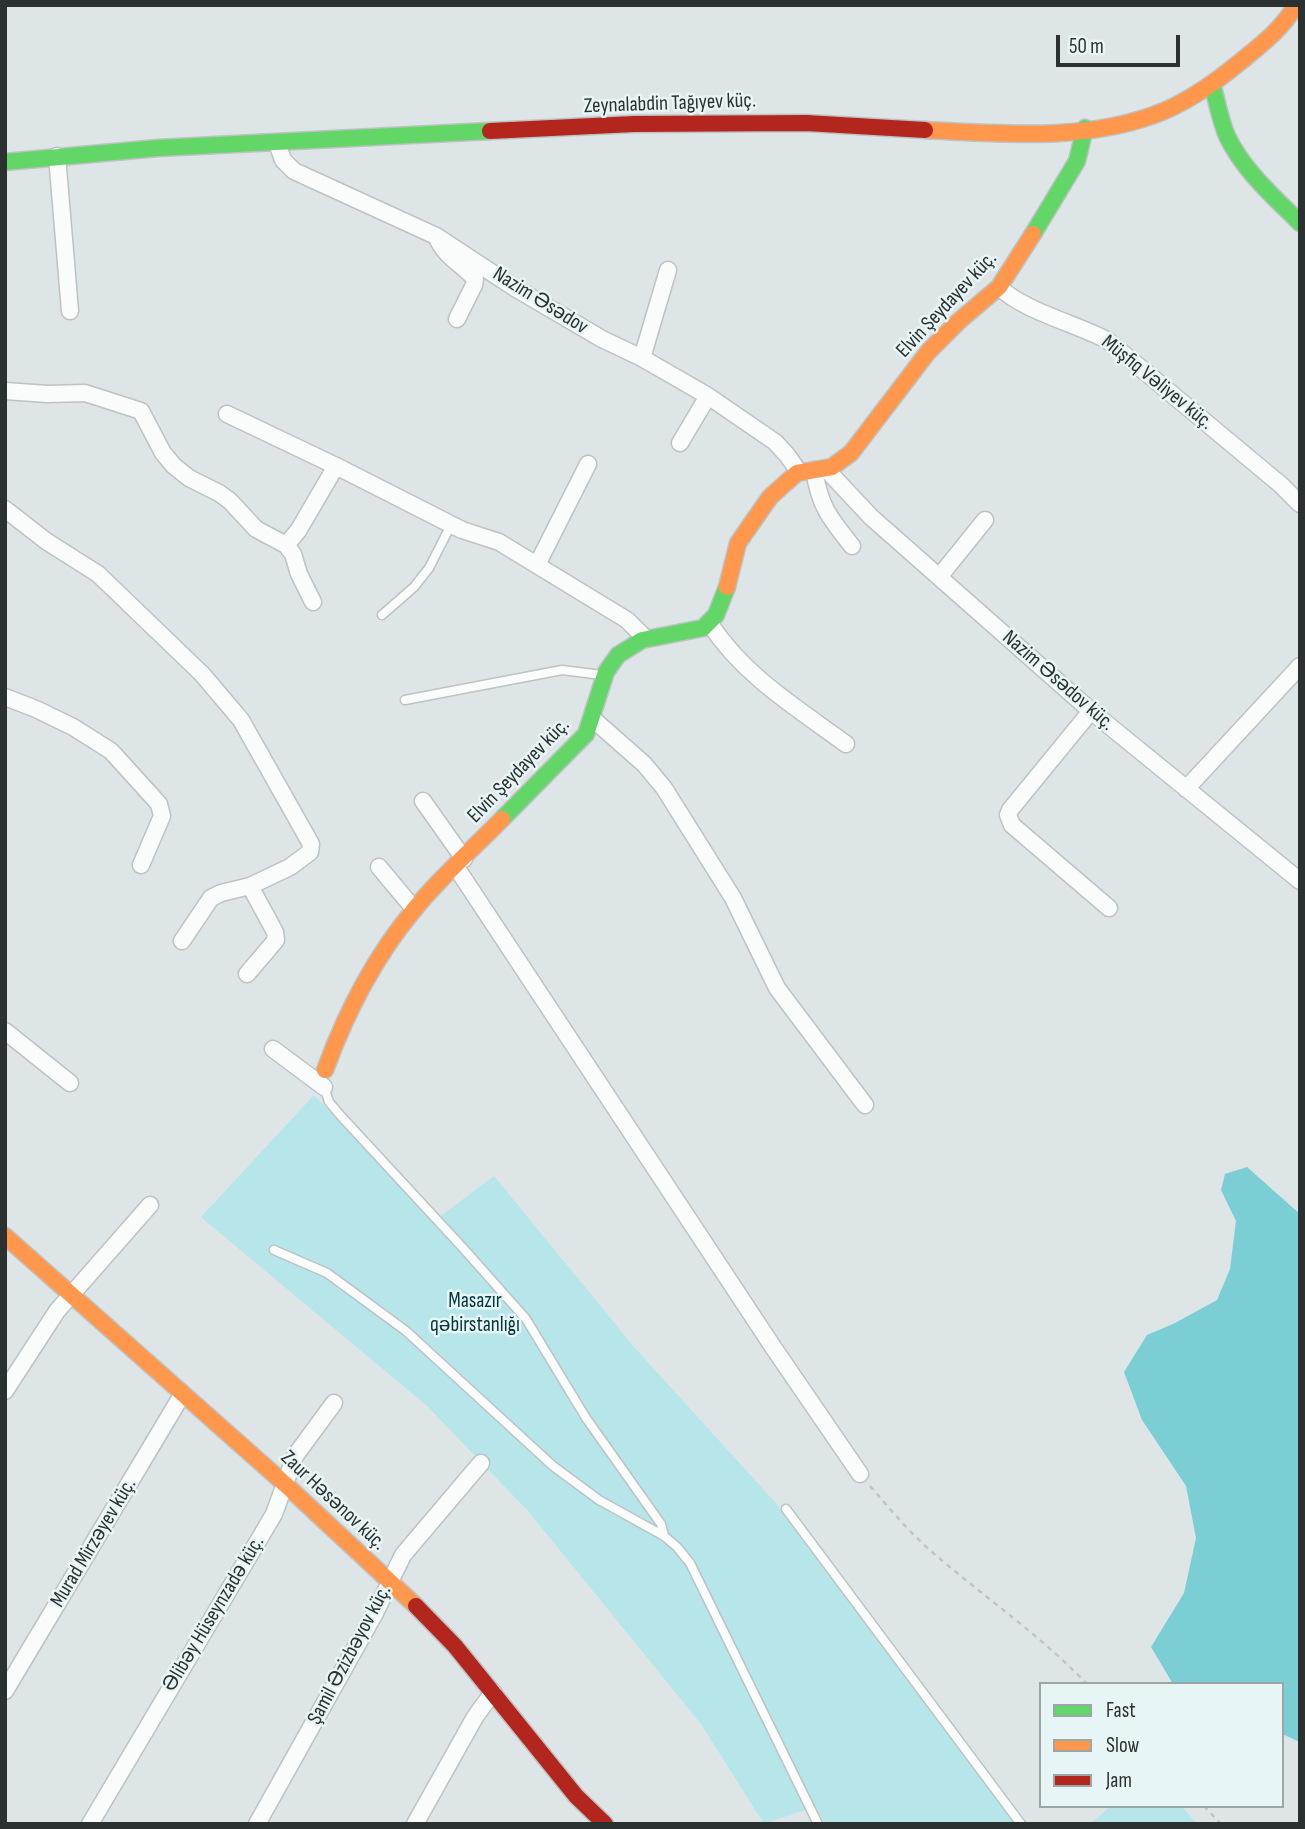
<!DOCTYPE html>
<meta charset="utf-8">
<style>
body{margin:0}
#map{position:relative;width:1305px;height:1829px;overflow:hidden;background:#dee5e6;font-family:"Sofia Sans Condensed",sans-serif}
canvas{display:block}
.frame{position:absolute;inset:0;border:7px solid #2b3030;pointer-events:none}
.legend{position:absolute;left:1039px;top:1682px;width:245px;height:126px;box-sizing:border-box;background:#e8f5f6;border:2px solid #9ca6a7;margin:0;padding:9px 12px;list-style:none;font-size:21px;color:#2b3030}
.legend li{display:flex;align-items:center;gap:14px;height:35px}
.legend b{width:35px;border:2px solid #9ca6a7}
.scale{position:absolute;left:1056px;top:35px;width:124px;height:32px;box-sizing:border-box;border:4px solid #2b3030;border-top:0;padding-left:9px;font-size:21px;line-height:24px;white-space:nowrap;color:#2b3030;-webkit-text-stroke:5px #e8f5f6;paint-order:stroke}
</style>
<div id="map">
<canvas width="1305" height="1829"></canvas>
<div class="frame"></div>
<ul class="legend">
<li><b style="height:9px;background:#63d668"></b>Fast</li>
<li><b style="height:9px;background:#ff974d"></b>Slow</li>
<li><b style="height:9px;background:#b3261e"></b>Jam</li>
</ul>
<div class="scale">50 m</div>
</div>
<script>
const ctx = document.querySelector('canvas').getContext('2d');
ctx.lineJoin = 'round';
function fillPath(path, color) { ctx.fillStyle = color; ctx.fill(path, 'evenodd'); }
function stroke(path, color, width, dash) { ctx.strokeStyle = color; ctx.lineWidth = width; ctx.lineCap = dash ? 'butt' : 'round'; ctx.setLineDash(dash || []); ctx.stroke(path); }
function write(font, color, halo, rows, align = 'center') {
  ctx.font = font + ' "Sofia Sans Condensed",sans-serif'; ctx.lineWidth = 5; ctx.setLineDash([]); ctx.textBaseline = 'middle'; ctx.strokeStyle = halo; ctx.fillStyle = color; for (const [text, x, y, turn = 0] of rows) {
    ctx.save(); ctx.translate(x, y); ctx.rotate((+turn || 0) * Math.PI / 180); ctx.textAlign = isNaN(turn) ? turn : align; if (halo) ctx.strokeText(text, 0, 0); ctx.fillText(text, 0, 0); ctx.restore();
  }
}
fillPath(new Path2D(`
 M 314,1095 L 434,1221 L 494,1176 L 635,1348 L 774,1501 L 1015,1824 L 825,1824 L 816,1806 L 764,1824 L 701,1724 L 528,1511 L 427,1406 L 201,1217 Z
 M 1111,1806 L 1182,1806 L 1197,1824 L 1090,1824 Z`), '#b6e6ea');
fillPath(new Path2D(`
 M 1247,1167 L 1300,1214 L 1300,1742 L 1282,1734 L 1282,1684 L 1173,1684 L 1151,1647 L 1184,1593 L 1196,1538 L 1186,1486 L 1142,1420 L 1124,1372 L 1147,1335 L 1175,1323 L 1217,1300 L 1230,1269 L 1236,1221 L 1221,1190 L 1225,1174 Z`), '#7bced4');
const lane = new Path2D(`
 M 382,615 L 414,587 L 429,568 L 451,525
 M 405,700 L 562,670 L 602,675
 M 324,1086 L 329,1102 L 340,1115 L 463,1248 L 526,1319 L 586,1418 L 661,1524 L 664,1536
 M 274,1250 L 327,1273 L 406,1331 L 553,1466 L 599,1500 L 664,1536 L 677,1547 L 690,1563 L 818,1824
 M 786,1509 L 1021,1824`);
const street = new Path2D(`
 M 277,143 L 283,160 L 294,171 L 436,236 L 515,288 L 602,339 L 642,358 L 708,396 L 775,442 L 787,455 L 799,472
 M 57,156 L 70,311
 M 437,238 C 445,257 462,264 475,279 L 474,285 L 457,319
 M 999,287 C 1024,311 1074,323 1107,340 L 1281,485 L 1300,504
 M 642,358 L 668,270
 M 5,391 L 48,394 L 85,393 L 141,411 L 163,453 L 174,466 L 189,478 L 219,493 L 230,501 L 256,529 L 286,545 L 293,554 L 299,574 L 313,602
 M 227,414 L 336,466 L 462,530 L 499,542 L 627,620 L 645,638
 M 680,443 L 708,396
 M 826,469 L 871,517 L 1091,711 L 1300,881
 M 814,470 C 820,507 829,517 852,546
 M 5,509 L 46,541 L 98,574 L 202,674 L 241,720 L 311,844 L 310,852 L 290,867 L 250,886 L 221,893 L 211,898 L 182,941
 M 286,545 L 298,531 L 336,466
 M 537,565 L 588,464
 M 939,577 L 985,520
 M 710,624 C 744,676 797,708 846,744
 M 5,697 L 36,709 L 73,727 L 111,751 L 159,804 L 162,816 L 141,865
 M 1091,711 L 1010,810 L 1008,815 L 1012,825 L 1109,908
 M 594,720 L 644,764 L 664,788 L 733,898 L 777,988 L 865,1105
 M 1186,789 L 1300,666
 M 423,801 L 464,859
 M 379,867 L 414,909
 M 456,867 L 773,1347 L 860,1474
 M 247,974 L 276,940 L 275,932 L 250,886
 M 5,1031 L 70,1083
 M 273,1049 L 324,1087
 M 5,1391 L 57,1311 L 150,1205
 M 5,1691 L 182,1395
 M 90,1824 L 274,1514 L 295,1456 L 334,1403
 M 257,1824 L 375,1613 L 403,1555 L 481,1463
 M 415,1824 L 475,1717 L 493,1692`);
const fast = new Path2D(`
 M 1212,84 C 1217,101 1220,120 1227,136 C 1243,170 1274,197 1300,223
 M 5,162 L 158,148 L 490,131
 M 1033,234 L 1077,161 L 1085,128
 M 502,819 L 586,734 L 606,672 L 618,655 L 642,640 L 703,628 L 716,615 L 727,587`);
const slow = new Path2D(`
 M 925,130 C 1003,134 1090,142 1164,111 C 1192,99 1217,81 1240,62 C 1261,45 1282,29 1296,5
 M 727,587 L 738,543 L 770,497 L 797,473 L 832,467 L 851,453 L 928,352 L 959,321 L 999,287 L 1033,234
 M 325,1070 C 346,1013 374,958 413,911 C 439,878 473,849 502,819
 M 5,1236 L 286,1485 L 416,1606`);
const jam = new Path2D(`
 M 490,131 L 634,124 L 806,123 L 925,130
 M 416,1606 L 455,1646 L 576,1796 L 605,1824`);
stroke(lane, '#bdc2c3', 11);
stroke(street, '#bdc2c3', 19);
stroke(fast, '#bdc2c3', 19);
stroke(slow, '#bdc2c3', 19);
stroke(jam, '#bdc2c3', 19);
stroke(new Path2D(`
 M 870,1486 C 890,1509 909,1532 932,1552 C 983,1596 1040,1635 1087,1684
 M 1204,1806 L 1221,1824`), '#c1c5c5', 2.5, [5, 5]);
stroke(lane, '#fafbfb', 8);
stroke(street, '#fafbfb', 16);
stroke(fast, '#63d668', 16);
stroke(slow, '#ff974d', 16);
stroke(jam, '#b3261e', 16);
write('21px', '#2b3030', '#e8f5f6', [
 ["Zeynalabdin Tağıyev küç.",670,104,-2],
 ["Nazim Əsədov",540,301,32],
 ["Elvin Şeydayev küç.",947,305,-47],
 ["Müşfiq Vəliyev küç.",1157,383,39],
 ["Nazim Əsədov küç.",1058,681,41],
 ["Elvin Şeydayev küç.",519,771,-46],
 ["Zaur Həsənov küç.",333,1501,43],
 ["Murad Mirzəyev küç.",94,1543,-59],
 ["Əlibəy Hüseynzadə küç.",214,1614,-59],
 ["Şamil Əzizbəyov küç.",350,1655,-62]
]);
write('21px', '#00373a', '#e8f5f6', [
 ["Masazır",475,1302],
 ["qəbirstanlığı",475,1326]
]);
</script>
